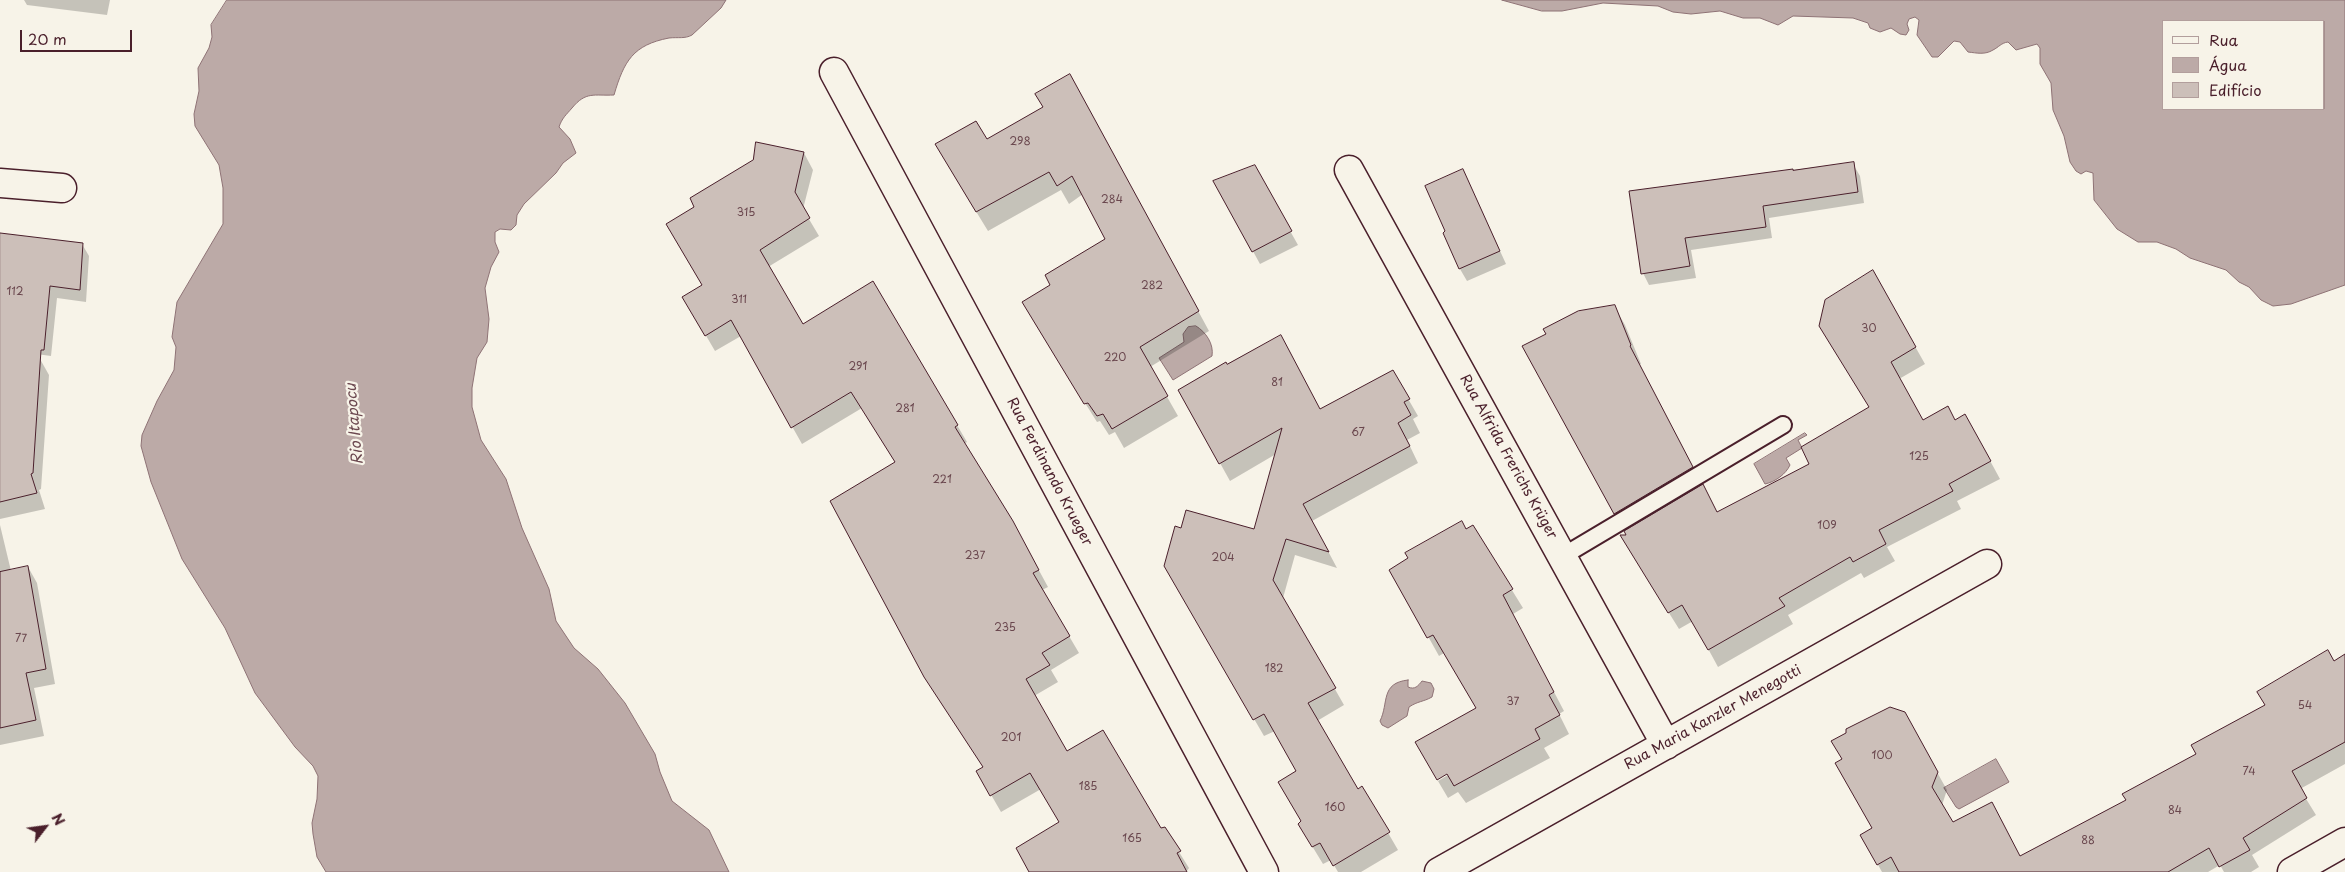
<!DOCTYPE html>
<meta charset="utf-8">
<style>
body{margin:0}
#map{position:relative;width:2345px;height:872px;overflow:hidden;background:#f7f3e8;font-family:"Playpen Sans",sans-serif}
canvas{display:block}
.legend{position:absolute;left:2162px;top:20px;width:162px;height:90px;box-sizing:border-box;background:#f7f3e8;border:1px solid #b29e9c;margin:0;padding:6px 9px;list-style:none;font-size:15px;color:#4a1f2b}
.legend li{display:flex;align-items:center;gap:10px;height:25px}
.legend b{width:25px;border:1px solid #b29e9c}
.north{position:absolute;left:20px;top:802px;width:50px;height:50px;-webkit-text-stroke:4px #f7f3e8;paint-order:stroke;rotate:60deg;font-size:14px;font-weight:700;line-height:20px;text-align:center;color:#4a1f2b}
.north::after{content:'';display:block;margin:auto;width:18px;height:22px;background:#4a1f2b;clip-path:polygon(50% 0,100% 100%,50% 72%,0 100%)}
.scale{position:absolute;left:20px;top:30px;width:112px;height:22px;box-sizing:border-box;border:2px solid #4a1f2b;border-top:0;padding-left:6px;font-size:15px;line-height:18px;white-space:nowrap;color:#4a1f2b;-webkit-text-stroke:4px #f7f3e8;paint-order:stroke}
</style>
<div id="map">
<canvas width="2345" height="872"></canvas>
<ul class="legend">
<li><b style="height:6px;background:#f7f3e8"></b>Rua</li>
<li><b style="height:14px;background:#bcaaa7"></b>Água</li>
<li><b style="height:14px;background:#ccbfb9"></b>Edifício</li>
</ul>
<div class="north">N</div>
<div class="scale">20 m</div>
</div>
<script>
const ctx = document.querySelector('canvas').getContext('2d');
ctx.lineJoin = 'round';
function fillPath(path, color) { ctx.fillStyle = color; ctx.fill(path, 'evenodd'); }
function stroke(path, color, width, dash) { ctx.strokeStyle = color; ctx.lineWidth = width; ctx.lineCap = dash ? 'butt' : 'round'; ctx.setLineDash(dash || []); ctx.stroke(path); }
function write(font, color, halo, rows, align = 'center') {
  ctx.font = font + ' "Playpen Sans",sans-serif'; ctx.lineWidth = 4.5; ctx.setLineDash([]); ctx.textBaseline = 'middle'; ctx.strokeStyle = halo; ctx.fillStyle = color; for (const [text, x, y, turn = 0] of rows) {
    ctx.save(); ctx.translate(x, y); ctx.rotate((+turn || 0) * Math.PI / 180); ctx.textAlign = isNaN(turn) ? turn : align; if (halo) ctx.strokeText(text, 0, 0); ctx.fillText(text, 0, 0); ctx.restore();
  }
}
const water = new Path2D(`
 M 227,0 L 726,0 L 721,8 L 692,35 C 685,39 678,37 669,38 C 633,45 624,61 614,95 C 594,96 586,91 572,108 C 566,115 562,118 559,127 L 570,139 L 576,153 L 563,163 L 556,173 L 524,204 L 517,215 L 516,225 L 511,230 L 500,229 L 495,232 L 495,242 L 499,252 L 491,267 L 485,288 L 489,319 L 487,342 L 477,358 L 472,388 L 472,407 L 481,440 L 506,479 L 522,528 L 549,589 L 556,621 L 574,648 L 598,669 L 625,703 L 655,754 L 660,772 L 672,801 L 709,830 L 729,872 L 326,872 L 317,857 L 313,834 L 312,823 L 317,799 L 318,776 L 313,766 L 295,747 L 255,693 L 225,628 L 182,559 L 151,482 L 141,446 L 142,435 L 157,401 L 174,370 L 176,347 L 172,337 L 177,302 L 223,224 L 223,188 L 219,165 L 195,126 L 194,114 L 199,91 L 198,68 L 209,48 L 212,37 L 211,25 Z
 M 1502,0 L 2345,0 L 2345,285 L 2291,304 L 2273,306 L 2261,300 L 2249,287 L 2239,282 L 2226,270 L 2190,258 L 2176,249 L 2157,242 L 2138,242 L 2117,229 L 2094,200 L 2093,173 L 2086,171 L 2081,174 L 2076,171 L 2070,162 L 2064,136 L 2053,110 L 2051,83 L 2040,64 L 2040,48 L 2037,44 L 2016,50 L 2008,42 C 2001,43 1999,47 1993,50 C 1985,55 1977,53 1968,52 L 1960,42 L 1954,41 L 1938,57 L 1932,57 L 1917,35 L 1919,20 L 1915,17 L 1909,19 L 1907,24 L 1909,30 L 1906,35 L 1900,34 L 1891,28 L 1880,32 L 1870,28 L 1868,23 L 1853,18 L 1793,16 L 1778,25 L 1760,18 L 1743,18 L 1720,11 L 1691,14 L 1673,12 L 1658,6 L 1603,3 L 1562,11 L 1542,11 ZM 2164,21 L 2324,21 L 2324,109 L 2164,109 Z
 M 1196,326 C 1206,332 1214,344 1212,356 L 1173,380 L 1159,358 L 1184,342 L 1183,334 L 1188,327 Z
 M 1805,433 L 1807,435 L 1798,440 L 1802,448 L 1786,458 L 1790,465 C 1786,474 1775,482 1765,484 L 1754,464 Z
 M 1408,680 L 1408,687 C 1415,690 1418,686 1422,681 L 1431,683 L 1434,689 L 1432,697 C 1423,702 1418,701 1409,707 L 1407,716 L 1388,728 L 1382,725 L 1380,721 C 1389,703 1380,683 1408,680 Z
 M 1996,759 L 2009,782 L 1959,809 L 1956,807 L 1944,788 Z`);
fillPath(water, '#bcaaa7');
stroke(water, '#8e7275', 1);
fillPath(new Path2D(`
 M 24,0 L 110,0 L 107,15 L 27,5 Z
 M 1081,95 L 1209,331 L 1150,367 L 1178,416 L 1124,448 L 1115,432 L 1109,435 L 1100,421 L 1097,422 L 1034,322 L 1052,285 L 1107,240 L 1083,194 L 1069,204 L 1061,190 L 988,231 L 947,164 L 987,141 Z
 M 804,153 L 813,170 L 803,209 L 819,236 L 768,267 L 802,326 L 873,283 L 967,442 L 964,444 L 1022,539 L 1048,587 L 1042,590 L 1079,653 L 1051,670 L 1058,682 L 1034,696 L 1067,753 L 1161,829 L 1164,828 L 1189,868 L 1186,872 L 1035,872 L 1061,822 L 1041,789 L 1001,812 L 978,772 L 984,768 L 896,463 L 862,408 L 802,444 L 741,336 L 715,351 L 684,298 L 704,286 Z
 M 1853,164 L 1860,176 L 1864,203 L 1769,218 L 1772,238 L 1691,250 L 1696,278 L 1649,285 L 1643,273 L 1630,193 Z
 M 1254,167 L 1298,245 L 1260,264 L 1215,182 Z
 M 1463,170 L 1506,264 L 1467,281 L 1460,269 L 1447,232 Z
 M 0,234 L 82,244 L 89,256 L 86,302 L 57,298 L 51,356 L 0,349 Z
 M 1873,272 L 1925,364 L 1899,379 L 1923,422 L 1955,421 L 1975,433 L 2000,479 L 1957,501 L 1961,509 L 1887,547 L 1895,561 L 1864,578 L 1861,573 L 1788,615 L 1793,624 L 1718,667 L 1693,621 L 1679,629 L 1631,552 L 1626,532 L 1524,346 L 1614,306 L 1625,325 L 1641,364 L 1639,365 L 1718,514 L 1811,465 L 1870,408 Z
 M 40,359 L 49,375 L 41,489 L 39,490 L 45,509 L 0,519 L 0,366 Z
 M 1392,371 L 1418,416 L 1413,419 L 1420,433 L 1407,440 L 1418,463 L 1312,521 L 1337,568 L 1295,555 L 1283,598 L 1344,705 L 1317,721 L 1357,790 L 1362,788 L 1398,850 L 1361,872 L 1338,872 L 1331,860 L 1323,864 L 1309,841 L 1302,821 L 1298,771 L 1275,731 L 1264,736 L 1165,566 L 1255,531 L 1276,454 L 1230,481 L 1180,391 L 1320,410 Z
 M 0,525 L 11,571 L 28,567 L 37,583 L 55,684 L 34,688 L 44,736 L 0,745 Z
 M 1473,527 L 1523,608 L 1513,614 L 1564,711 L 1559,714 L 1569,734 L 1544,748 L 1550,758 L 1466,803 L 1458,792 L 1448,798 L 1438,781 L 1453,772 L 1478,708 L 1444,653 L 1439,656 L 1391,570 Z
 M 2345,656 L 2345,764 L 2300,789 L 2316,815 L 2252,855 L 2259,867 L 2251,872 L 2224,872 L 2220,865 L 2208,872 L 1882,872 L 1862,836 L 1874,828 L 1914,731 L 1947,790 L 1942,805 L 1952,823 L 2021,857 L 2128,801 L 2266,706 Z`), '#0003');
const building = new Path2D(`
 M 1070,74 L 1199,311 L 1140,347 L 1168,396 L 1112,429 L 1103,414 L 1097,416 L 1088,403 L 1084,404 L 1022,302 L 1050,285 L 1045,275 L 1105,239 L 1072,176 L 1057,186 L 1049,172 L 976,212 L 935,144 L 976,121 L 987,139 L 1043,107 L 1035,94 Z
 M 756,142 L 804,152 L 795,192 L 810,218 L 760,250 L 803,324 L 873,281 L 958,425 L 955,427 L 1013,521 L 1039,570 L 1033,573 L 1070,636 L 1042,653 L 1050,665 L 1026,679 L 1067,751 L 1103,730 L 1161,828 L 1165,827 L 1181,851 L 1177,853 L 1187,872 L 1029,872 L 1016,848 L 1059,822 L 1030,773 L 990,796 L 976,771 L 983,767 L 924,677 L 830,501 L 895,462 L 851,392 L 791,428 L 731,320 L 705,336 L 682,297 L 702,285 L 666,224 L 694,207 L 690,198 L 753,160 Z
 M 1854,162 L 1858,192 L 1763,206 L 1766,227 L 1685,238 L 1690,266 L 1641,274 L 1629,191 L 1793,169 L 1793,170 Z
 M 1255,165 L 1292,231 L 1252,252 L 1213,181 Z
 M 1463,169 L 1500,251 L 1459,269 L 1443,233 L 1445,231 L 1425,186 Z
 M 0,233 L 83,243 L 80,290 L 50,286 L 44,350 L 41,350 L 33,473 L 31,474 L 37,493 L 0,502 Z
 M 1873,270 L 1916,347 L 1891,362 L 1923,420 L 1948,406 L 1955,420 L 1965,414 L 1991,461 L 1949,484 L 1953,491 L 1879,530 L 1886,544 L 1853,562 L 1850,557 L 1779,598 L 1785,606 L 1708,650 L 1682,605 L 1668,613 L 1620,535 L 1626,535 L 1624,531 L 1703,484 L 1717,512 L 1809,464 L 1801,447 L 1869,407 L 1819,326 L 1825,300 Z
 M 1615,305 L 1631,345 L 1630,346 L 1693,467 L 1614,514 L 1522,346 L 1546,334 L 1543,329 L 1578,311 Z
 M 1281,335 L 1320,409 L 1393,370 L 1410,399 L 1404,402 L 1411,415 L 1398,423 L 1410,446 L 1303,504 L 1329,552 L 1286,539 L 1273,580 L 1336,688 L 1308,703 L 1358,789 L 1362,786 L 1390,832 L 1333,866 L 1320,843 L 1312,847 L 1298,824 L 1301,821 L 1278,782 L 1296,771 L 1264,714 L 1253,720 L 1164,566 L 1175,526 L 1181,528 L 1186,510 L 1254,529 L 1282,428 L 1219,464 L 1178,390 L 1226,362 L 1227,364 Z
 M 1462,521 L 1466,529 L 1473,525 L 1513,589 L 1503,595 L 1554,692 L 1549,695 L 1560,715 L 1535,729 L 1540,739 L 1454,786 L 1447,774 L 1437,780 L 1415,742 L 1476,708 L 1433,635 L 1427,638 L 1389,570 L 1408,558 L 1405,553 Z
 M 28,566 L 46,669 L 26,673 L 36,720 L 0,728 L 0,572 Z
 M 2328,650 L 2334,661 L 2345,654 L 2345,742 L 2292,771 L 2307,798 L 2243,838 L 2250,850 L 2219,867 L 2209,848 L 2168,872 L 1899,872 L 1891,857 L 1877,865 L 1860,835 L 1872,828 L 1835,763 L 1842,759 L 1831,741 L 1846,733 L 1846,729 L 1890,707 L 1905,712 L 1938,772 L 1932,787 L 1953,822 L 1992,802 L 2020,856 L 2126,800 L 2122,794 L 2196,754 L 2191,745 L 2265,705 L 2257,692 Z`);
fillPath(building, '#ccbfb9');
stroke(building, '#4a1f2b', 1);
const service = new Path2D(`
 M 1563,556 L 1783,425`);
const minor = new Path2D(`
 M 834,72 L 1264,872
 M 1349,170 L 1666,745
 M 0,183 L 62,188
 M 1439,872 L 1987,564
 M 2292,872 L 2345,842`);
stroke(service, '#4a1f2b', 20);
stroke(minor, '#4a1f2b', 31);
stroke(service, '#f7f3e8', 16);
stroke(minor, '#f7f3e8', 28);
write('11px', '#6a474e', null, [
 ["298",1020,142],
 ["284",1112,200],
 ["315",746,213],
 ["282",1152,286],
 ["112",15,292],
 ["311",739,300],
 ["30",1869,329],
 ["220",1115,358],
 ["291",858,367],
 ["81",1277,383],
 ["281",905,409],
 ["67",1358,433],
 ["125",1919,457],
 ["221",942,480],
 ["109",1827,526],
 ["237",975,556],
 ["204",1223,558],
 ["235",1005,628],
 ["77",21,639],
 ["182",1274,669],
 ["37",1513,702],
 ["54",2305,706],
 ["201",1011,738],
 ["100",1882,756],
 ["74",2249,772],
 ["185",1088,787],
 ["160",1335,808],
 ["84",2175,811],
 ["165",1132,839],
 ["88",2088,841]
]);
write('14px', '#4a1f2b', '#f7f3e8', [
 ["Rua Alfrida Frerichs Krüger",1508,457,61],
 ["Rua Ferdinando Krueger",1049,472,62],
 ["Rua Maria Kanzler Menegotti",1713,718,-29]
]);
write('italic 15px', '#6c4950', '#f7f3e8', [
 ["Rio Itapocu",355,424,-95]
]);
</script>
